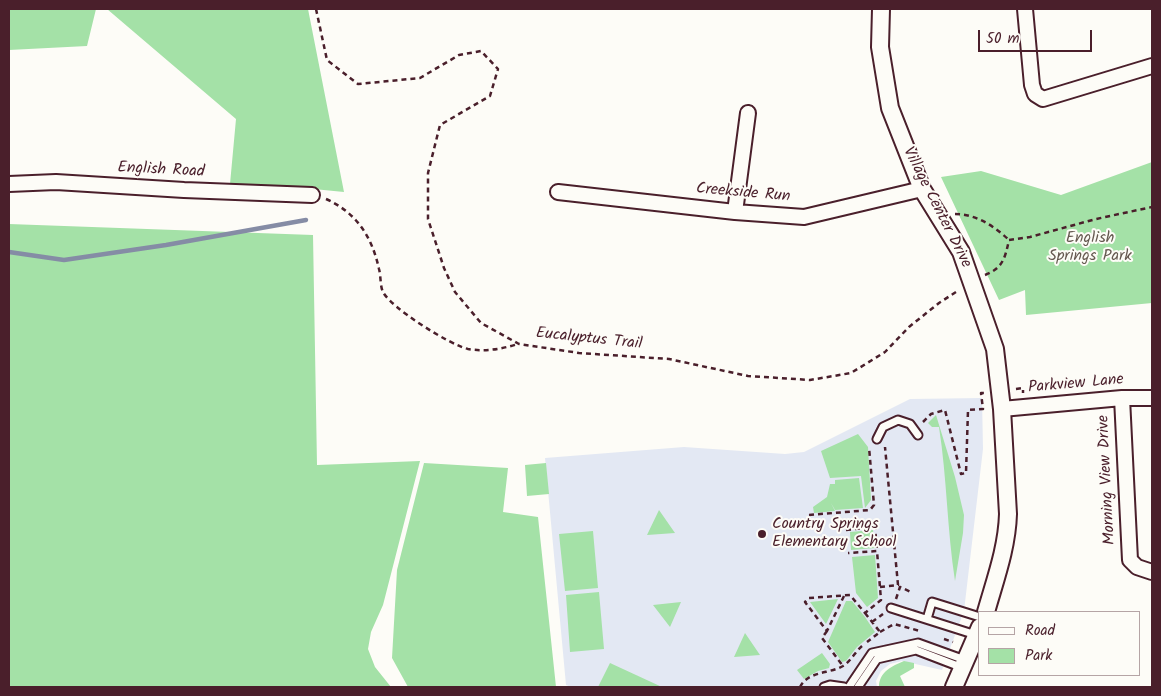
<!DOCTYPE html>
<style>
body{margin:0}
#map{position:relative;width:1161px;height:696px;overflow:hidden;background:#fdfcf7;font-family:Kalam,sans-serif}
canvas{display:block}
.frame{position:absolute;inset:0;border:10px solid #4a1f2b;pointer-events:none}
.legend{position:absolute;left:978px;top:611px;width:162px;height:65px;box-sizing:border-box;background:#fdfcf7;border:1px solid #b5a4a5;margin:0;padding:6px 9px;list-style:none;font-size:15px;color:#4a1f2b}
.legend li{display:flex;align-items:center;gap:10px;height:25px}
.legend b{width:25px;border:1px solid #b5a4a5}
.scale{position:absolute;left:978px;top:30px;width:114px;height:22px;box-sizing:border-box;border:2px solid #4a1f2b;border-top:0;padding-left:6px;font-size:15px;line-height:18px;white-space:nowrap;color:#4a1f2b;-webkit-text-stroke:4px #fdfcf7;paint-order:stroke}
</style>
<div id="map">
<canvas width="1161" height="696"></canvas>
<div class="frame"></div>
<ul class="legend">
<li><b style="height:6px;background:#fdfcf7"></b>Road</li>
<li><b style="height:14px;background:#a4e1a7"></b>Park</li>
</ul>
<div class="scale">50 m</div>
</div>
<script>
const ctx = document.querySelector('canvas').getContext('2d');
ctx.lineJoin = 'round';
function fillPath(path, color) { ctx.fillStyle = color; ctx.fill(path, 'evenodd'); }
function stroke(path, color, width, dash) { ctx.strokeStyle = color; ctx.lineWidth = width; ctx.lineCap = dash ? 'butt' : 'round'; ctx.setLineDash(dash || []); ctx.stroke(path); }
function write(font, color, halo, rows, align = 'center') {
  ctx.font = font + ' Kalam,sans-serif'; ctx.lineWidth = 4; ctx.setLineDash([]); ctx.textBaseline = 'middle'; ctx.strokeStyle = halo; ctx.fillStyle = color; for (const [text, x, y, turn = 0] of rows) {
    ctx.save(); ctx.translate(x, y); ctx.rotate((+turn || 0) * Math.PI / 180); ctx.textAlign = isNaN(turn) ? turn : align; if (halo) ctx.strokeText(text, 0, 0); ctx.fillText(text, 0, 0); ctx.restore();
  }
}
fillPath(new Path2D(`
 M 982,398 L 983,449 L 964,611 L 942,670 L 902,661 L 890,664 L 881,671 L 876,681 L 877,687 L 571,687 L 566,685 L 545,458 L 684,447 L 785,454 L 804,452 L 910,399 Z`), '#e3e8f3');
fillPath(new Path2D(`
 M 9,9 L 96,9 L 87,46 L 9,50 Z
 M 107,9 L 308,9 L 344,192 L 283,186 L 230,184 L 236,119 Z
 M 1152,162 L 1152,303 L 1026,315 L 1025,290 L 999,300 L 941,177 L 981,171 L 1061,195 Z
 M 9,224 L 313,235 L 317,465 L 420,461 L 383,605 L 371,632 L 368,649 L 375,667 L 391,687 L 9,687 Z
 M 936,415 L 955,477 L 964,515 L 963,533 L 955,581 C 947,530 947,478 939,427 L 932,427 L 928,423 Z
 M 858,434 L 868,447 L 871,500 L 865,508 L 861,476 L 830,478 L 821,451 Z
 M 424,463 L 508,468 L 503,512 L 538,517 L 556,687 L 408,687 L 392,658 L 397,570 Z
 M 546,463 L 549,494 L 527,496 L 525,465 Z
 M 859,478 L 863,508 L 835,510 L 831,503 L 835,511 L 814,513 L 813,507 L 827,497 L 830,484 L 835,484 L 835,480 Z
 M 659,510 L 675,533 L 647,535 Z
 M 873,530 L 875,548 L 851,550 L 850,532 Z
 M 593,531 L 598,588 L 565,591 L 559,534 Z
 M 875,555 L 878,598 L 867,607 L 856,593 L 852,557 Z
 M 599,592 L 604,649 L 570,652 L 566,595 Z
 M 838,599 L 826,624 L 810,602 Z
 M 846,601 L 852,601 L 865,617 L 875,632 L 857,647 L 846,661 L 842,662 L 828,642 Z
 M 681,602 L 670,627 L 653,605 Z
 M 745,633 L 760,655 L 734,657 Z
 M 822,653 L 830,664 L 829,668 L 818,671 L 804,679 L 797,670 Z
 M 904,661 L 914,663 L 914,668 L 900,676 L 905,687 L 879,687 C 879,672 892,666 904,661 Z
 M 610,663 L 662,687 L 598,687 Z`), '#a4e1a7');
stroke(new Path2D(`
 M 9,252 L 64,260 L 166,245 L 306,220`), '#858ca5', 4.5);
const service = new Path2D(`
 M 877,439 L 883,427 L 898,420 L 910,424 L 918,435
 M 891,608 L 976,635
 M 927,619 L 932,602 L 980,617
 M 824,687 L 830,685 L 844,687
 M 849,687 L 872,653 L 918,643 L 965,660
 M 858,687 L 877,659 L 916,650 L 963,668`);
const minor = new Path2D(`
 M 1025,9 L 1032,85 L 1035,94 L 1043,99 L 1152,66
 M 9,184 L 56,182 L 184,190 L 312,195
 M 558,192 L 735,212 L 804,217 L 922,189
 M 735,212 L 748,113
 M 1122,398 L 1130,560 L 1137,567 L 1152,572
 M 1002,409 L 1122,398 L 1152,398`);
const tertiary = new Path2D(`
 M 881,9 L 880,47 L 890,108 L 922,189 L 961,252 L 995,349 L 1002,409 L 1008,514 C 1007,548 995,580 986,612
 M 954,687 L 980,627`);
stroke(service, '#4a1f2b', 11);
stroke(minor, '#4a1f2b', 18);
stroke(tertiary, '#4a1f2b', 20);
stroke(new Path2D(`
 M 316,9 L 327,60 L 358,84 L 420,78 L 459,55 L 481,51 L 498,69 L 490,96 L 440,125 L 428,173 L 428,219 L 444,268 L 455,292 L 481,323 L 519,344 L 579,353 L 669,359 L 748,376 L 810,380 L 851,373 L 885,352 L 909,327 L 939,303 L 959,290
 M 326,199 C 357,213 372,237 379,269 C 381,276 380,286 383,292 C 391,308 450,345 468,349 C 486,352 501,349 518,344
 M 955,214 C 976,214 994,226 1009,240
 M 985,275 C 1003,268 1005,258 1009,240 L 1030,237 L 1096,219 L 1152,207
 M 1016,389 L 1023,388 L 1023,393
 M 923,422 L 931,414 L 945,410 L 961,474 L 966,473 L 968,410 L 983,409 L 981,393 L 985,393
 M 809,515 L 870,510 L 874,505 L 869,447
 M 846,530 L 875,527 L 877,551
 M 880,587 L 898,585 L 885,447
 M 844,596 L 827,631 L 805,602 L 809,598 L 850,595 L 865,613 L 881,600 L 877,551 L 848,553
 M 896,599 L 900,587 L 911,592
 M 865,613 L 880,632 L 867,642
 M 872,622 L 883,614
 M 827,631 L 822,638 L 843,666
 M 880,632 L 894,624 L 920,631
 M 944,639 L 953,642
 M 800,687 C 808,671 829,674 843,666 C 851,661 855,652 862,646`), '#4a1f2b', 2.5, [5, 4]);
stroke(service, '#fdfcf7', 7);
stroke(minor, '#fdfcf7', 14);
stroke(tertiary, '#fdfcf7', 16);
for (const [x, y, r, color] of [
 [762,534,5,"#4a1f2b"]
]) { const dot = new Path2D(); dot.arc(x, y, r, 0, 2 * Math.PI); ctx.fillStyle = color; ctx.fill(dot); stroke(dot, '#fdfcf7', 2); }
write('16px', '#4a1f2b', '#fdfcf7', [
 ["English Road",161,171,3],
 ["Creekside Run",743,194,5],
 ["Village Center Drive",936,208,63],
 ["Eucalyptus Trail",589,340,6],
 ["Parkview Lane",1076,385,-5],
 ["Morning View Drive",1108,480,-93]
]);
write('16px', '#655950', '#fdfcf7', [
 ["English",1090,239],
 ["Springs Park",1090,257]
]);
write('16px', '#4a1f2b', '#fdfcf7', [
 ["Country Springs",772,525],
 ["Elementary School",772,543]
], 'left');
</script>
